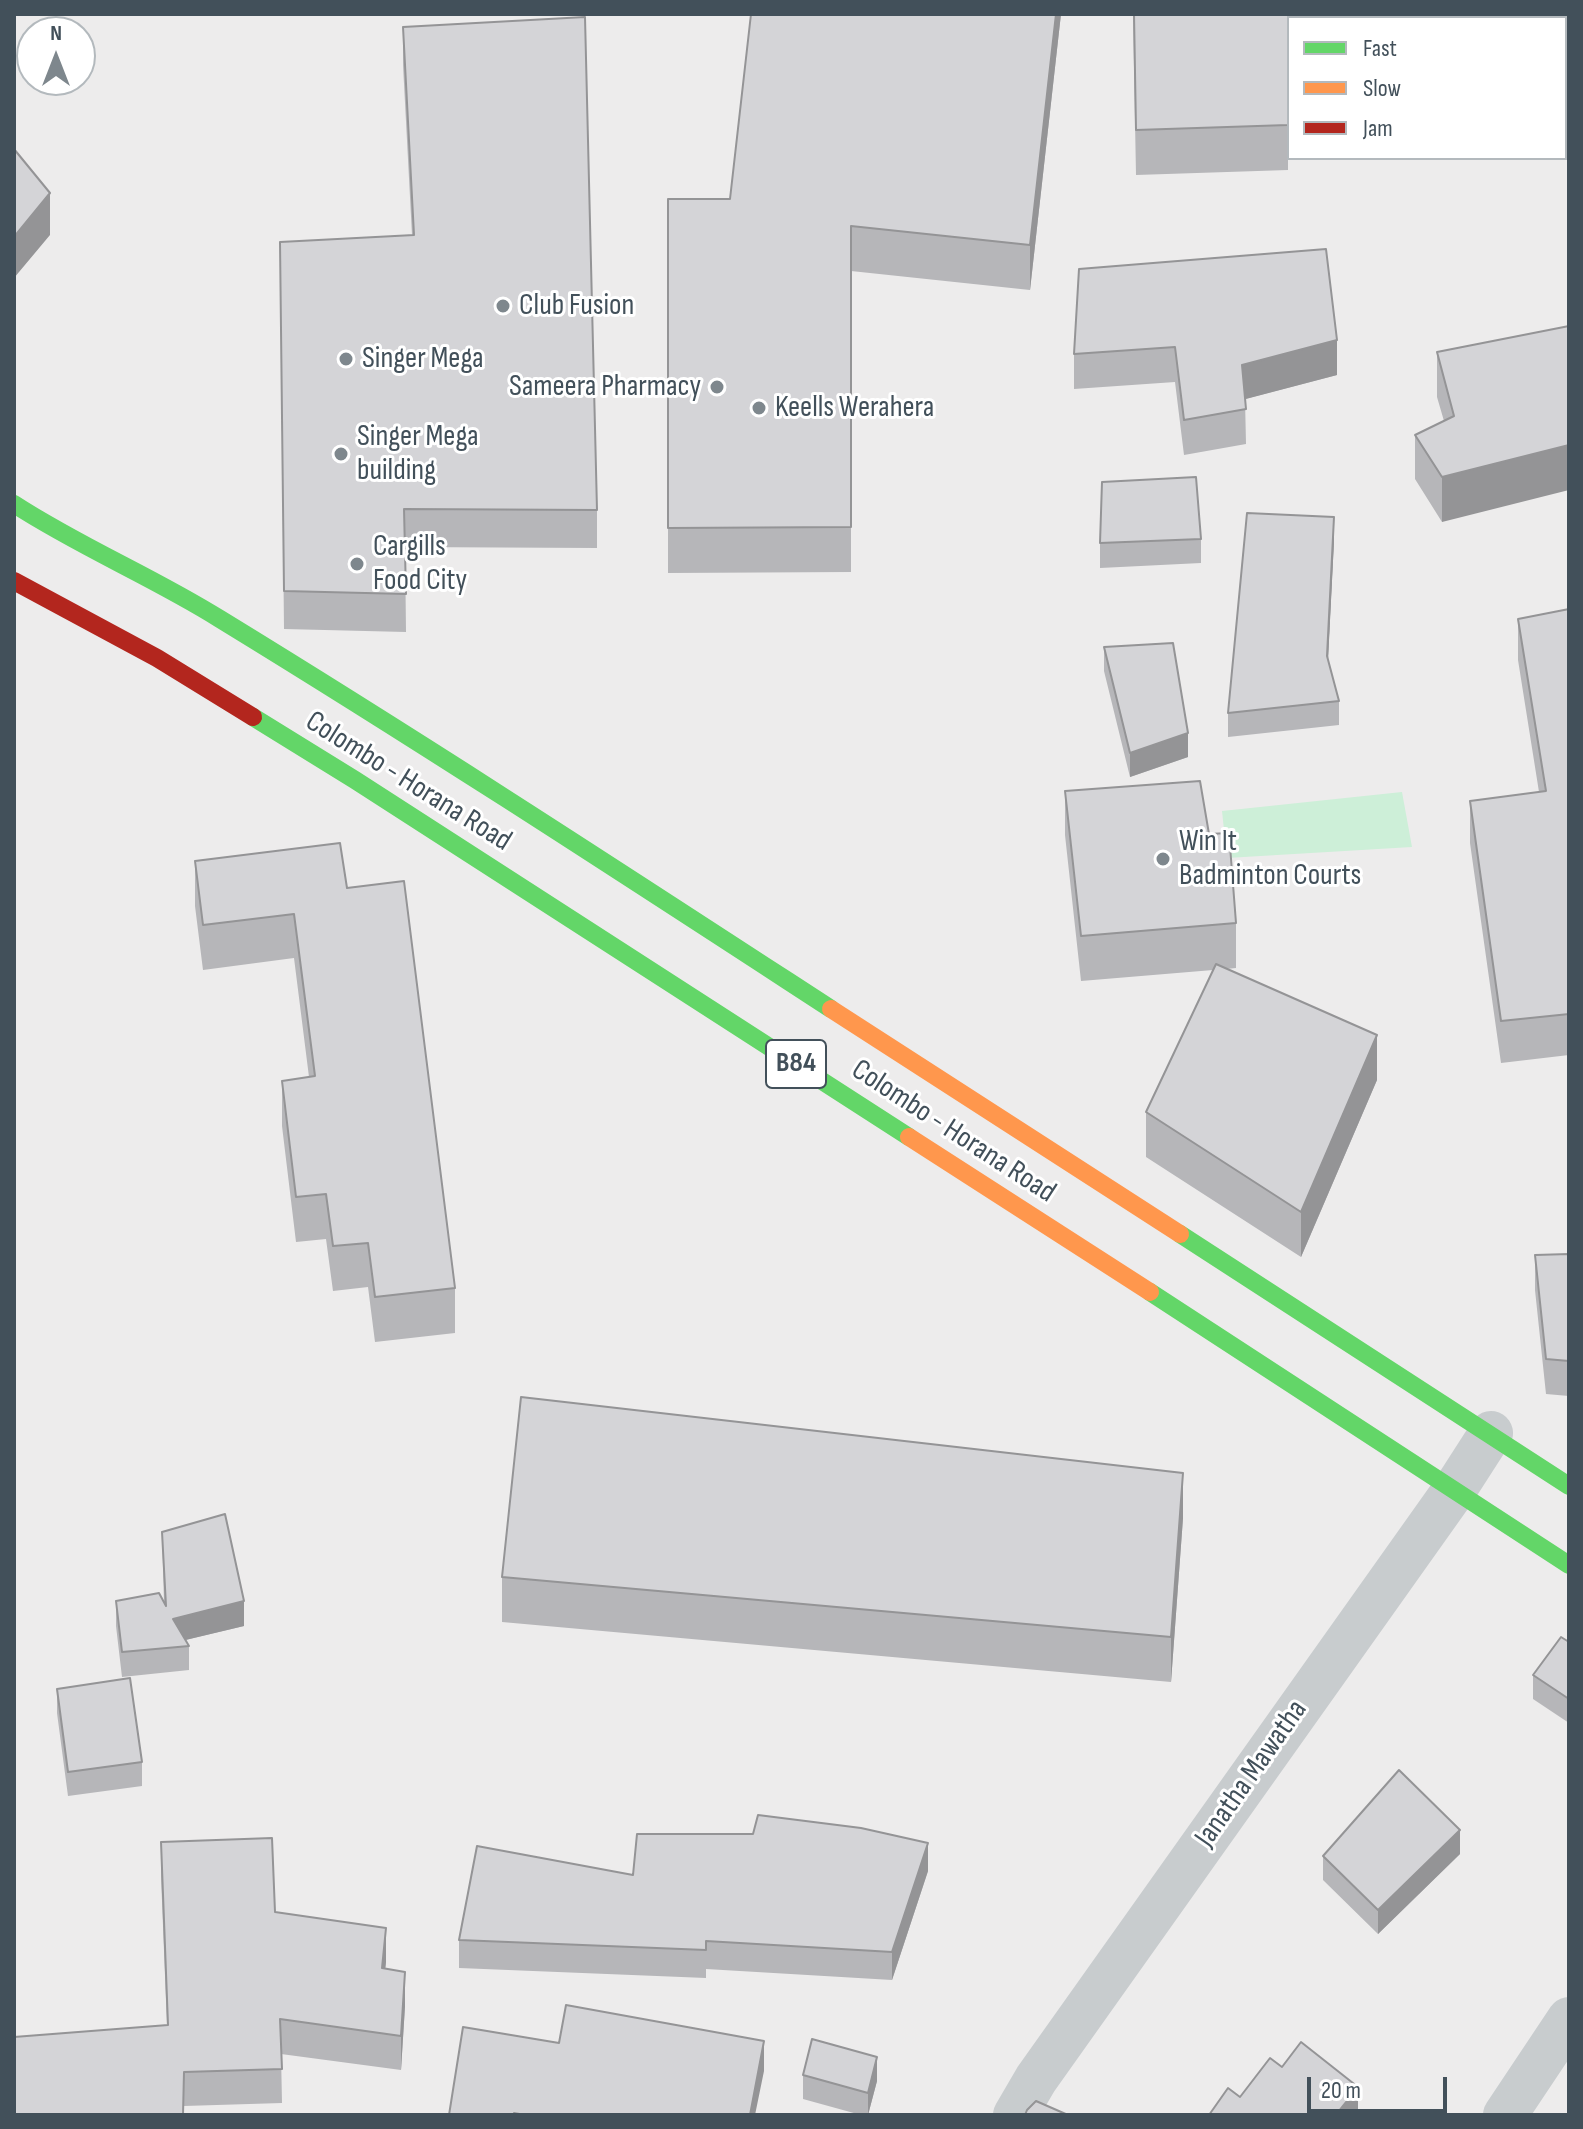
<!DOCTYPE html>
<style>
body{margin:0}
#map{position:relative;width:1583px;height:2129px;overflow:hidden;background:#edecec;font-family:"Sofia Sans Condensed",sans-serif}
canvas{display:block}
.frame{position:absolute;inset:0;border:16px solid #42505a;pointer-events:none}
.legend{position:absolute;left:1287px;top:16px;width:280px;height:144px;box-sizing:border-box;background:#fff;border:2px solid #b3b9bd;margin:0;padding:10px 14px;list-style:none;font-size:24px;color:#42505a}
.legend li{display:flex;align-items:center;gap:16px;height:40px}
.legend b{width:40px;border:2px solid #b3b9bd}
.north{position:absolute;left:16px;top:16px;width:80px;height:80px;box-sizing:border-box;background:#fff;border:2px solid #b3b9bd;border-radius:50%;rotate:0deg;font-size:22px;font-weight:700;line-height:32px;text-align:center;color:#42505a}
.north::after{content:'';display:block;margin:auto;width:28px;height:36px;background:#7e878d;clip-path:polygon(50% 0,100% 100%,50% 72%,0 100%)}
.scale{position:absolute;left:1307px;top:2077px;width:140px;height:36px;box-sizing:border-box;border:4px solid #42505a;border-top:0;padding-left:10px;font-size:24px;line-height:28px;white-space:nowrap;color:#42505a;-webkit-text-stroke:6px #fff;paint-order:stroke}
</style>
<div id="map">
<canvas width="1583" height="2129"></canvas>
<div class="frame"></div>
<ul class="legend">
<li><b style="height:10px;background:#63d668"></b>Fast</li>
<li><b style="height:10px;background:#ff974d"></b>Slow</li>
<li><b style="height:10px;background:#b3261e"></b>Jam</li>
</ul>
<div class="north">N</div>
<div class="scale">20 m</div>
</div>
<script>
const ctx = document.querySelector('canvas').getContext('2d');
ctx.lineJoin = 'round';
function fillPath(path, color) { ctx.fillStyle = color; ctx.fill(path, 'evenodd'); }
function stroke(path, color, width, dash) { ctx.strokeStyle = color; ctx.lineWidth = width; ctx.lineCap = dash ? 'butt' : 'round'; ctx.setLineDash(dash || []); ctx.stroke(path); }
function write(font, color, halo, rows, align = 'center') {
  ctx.font = font + ' "Sofia Sans Condensed",sans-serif'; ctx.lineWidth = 6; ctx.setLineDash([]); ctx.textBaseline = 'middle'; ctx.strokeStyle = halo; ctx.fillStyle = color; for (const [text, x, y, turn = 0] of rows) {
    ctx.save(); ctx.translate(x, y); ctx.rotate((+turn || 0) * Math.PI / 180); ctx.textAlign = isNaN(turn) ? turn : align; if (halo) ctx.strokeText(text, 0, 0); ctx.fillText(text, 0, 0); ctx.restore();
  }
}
fillPath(new Path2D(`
 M 1402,792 L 1412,847 L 1227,858 L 1222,811 Z`), '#cdefd8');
stroke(new Path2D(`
 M 1015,2115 L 1036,2079 L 1455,1489 L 1491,1433
 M 1505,2115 L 1569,2019`), '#c8ccce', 44);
stroke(new Path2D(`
 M 14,504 C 80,547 153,577 220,619 C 426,745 628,877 831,1009
 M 253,717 L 355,780 L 909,1137
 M 1180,1234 L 1569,1486
 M 1150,1292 L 1569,1565`), '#63d668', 18);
stroke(new Path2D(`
 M 831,1009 L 1180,1234
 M 909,1137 L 1150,1292`), '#ff974d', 18);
stroke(new Path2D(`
 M 14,581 L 157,658 L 253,717`), '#b3261e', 18);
fillPath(new Path2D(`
 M 1061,14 L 1030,290 L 851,271 L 851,572 L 668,573 L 668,199 L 730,199 Z
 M 1133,14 L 1288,14 L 1288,170 L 1136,175 Z
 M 403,27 L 597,510 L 597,548 L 405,547 L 406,632 L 284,629 L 280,242 L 412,235 L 403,65 Z
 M 1079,269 L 1337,375 L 1245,399 L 1246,444 L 1184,455 L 1175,382 L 1074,389 L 1074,354 Z
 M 1569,326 L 1442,522 L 1415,479 L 1415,435 L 1444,421 L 1437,397 L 1437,352 Z
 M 1201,539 L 1201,563 L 1100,568 L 1100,543 Z
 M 1334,541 L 1328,659 L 1339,701 L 1339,725 L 1228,737 L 1228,713 Z
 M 1569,609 L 1569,1055 L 1501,1063 L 1470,843 L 1470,801 L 1539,792 L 1518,660 L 1518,619 Z
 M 1104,647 L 1188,757 L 1130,777 L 1104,671 Z
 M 1065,791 L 1209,834 L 1236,923 L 1236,968 L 1226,969 L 1377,1080 L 1301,1257 L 1146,1157 L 1146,1112 L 1213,970 L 1081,981 L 1065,835 Z
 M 195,861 L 347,888 L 455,1288 L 455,1333 L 375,1342 L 368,1287 L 333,1291 L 326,1239 L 296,1242 L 282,1126 L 282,1081 L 309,1077 L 294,958 L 203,970 L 195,906 Z
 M 1569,1254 L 1569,1396 L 1546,1394 L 1535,1290 L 1535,1255 Z
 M 1183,1518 L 1171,1682 L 502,1622 L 502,1577 Z
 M 162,1532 L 244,1626 L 185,1640 L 189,1646 L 189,1670 L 122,1677 L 116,1626 L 116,1601 L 164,1603 Z
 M 1569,1642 L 1569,1723 L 1533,1699 L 1533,1675 Z
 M 57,1689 L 142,1762 L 142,1786 L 68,1796 L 57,1713 Z
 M 161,1842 L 275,1912 L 386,1962 L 385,1968 L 405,2006 L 401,2070 L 281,2054 L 282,2103 L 184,2106 L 183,2115 L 14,2115 L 167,2026 L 161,1876 Z
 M 1460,1854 L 1378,1934 L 1323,1880 L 1323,1856 Z
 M 928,1871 L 892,1980 L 706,1969 L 706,1978 L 459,1968 L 459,1940 L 633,1875 Z
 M 803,2075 L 877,2081 L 868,2115 L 861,2115 L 803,2099 Z`), '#b6b6b9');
fillPath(new Path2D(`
 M 1056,14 L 1061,14 L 1030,290 L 1030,245 Z
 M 50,193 L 50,235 L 14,278 L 14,237 Z
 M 1337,340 L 1337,375 L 1242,400 L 1242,365 Z
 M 1569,445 L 1569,490 L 1442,522 L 1442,477 Z
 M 1334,517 L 1334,541 L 1327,680 L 1327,656 Z
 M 1188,733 L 1188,757 L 1130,777 L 1130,753 Z
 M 1377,1035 L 1377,1080 L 1301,1257 L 1301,1212 Z
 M 1183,1473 L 1183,1518 L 1171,1682 L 1171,1637 Z
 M 244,1601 L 244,1626 L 173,1643 L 173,1619 Z
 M 1460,1830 L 1460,1854 L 1378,1934 L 1378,1910 Z
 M 928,1843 L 928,1871 L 892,1980 L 892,1952 Z
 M 386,1928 L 386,1962 L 382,2002 L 382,1968 Z
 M 405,1972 L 405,2006 L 401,2070 L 401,2036 Z
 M 764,2041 L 764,2071 L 755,2115 L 750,2115 Z
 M 877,2057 L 877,2081 L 868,2115 L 868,2093 Z
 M 1358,2087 L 1358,2114 L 1357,2115 L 1338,2115 L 1338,2112 Z`), '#949496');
const building = new Path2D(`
 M 751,14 L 1056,14 L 1030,245 L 851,226 L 851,527 L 668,528 L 668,199 L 730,199 Z
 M 1134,14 L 1288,14 L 1288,125 L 1136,130 Z
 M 585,17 L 597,510 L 404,509 L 406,594 L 284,591 L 280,242 L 414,235 L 403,27 Z
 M 14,149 L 50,193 L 14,237 Z
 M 1326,249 L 1337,340 L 1242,365 L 1246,409 L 1184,420 L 1175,347 L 1074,354 L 1079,269 Z
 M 1569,326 L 1569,445 L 1442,477 L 1415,435 L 1454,416 L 1437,352 Z
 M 1196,477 L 1201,539 L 1100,543 L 1102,482 Z
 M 1247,513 L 1334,517 L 1327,656 L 1339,701 L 1228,713 Z
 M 1569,609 L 1569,1014 L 1501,1021 L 1470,801 L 1546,791 L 1518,619 Z
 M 1173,643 L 1188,733 L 1130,753 L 1104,647 Z
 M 1200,781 L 1209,834 L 1229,833 L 1236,923 L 1081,936 L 1065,791 Z
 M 340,843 L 347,888 L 404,881 L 455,1288 L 375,1297 L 368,1243 L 333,1246 L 326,1194 L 296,1197 L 282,1081 L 315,1076 L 294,914 L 203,925 L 195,861 Z
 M 1216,964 L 1377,1035 L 1301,1212 L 1146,1112 Z
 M 1569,1254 L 1569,1361 L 1546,1359 L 1535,1255 Z
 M 521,1397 L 1183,1473 L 1171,1637 L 502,1577 Z
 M 225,1514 L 244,1601 L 173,1619 L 189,1646 L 122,1652 L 116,1601 L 159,1593 L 166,1606 L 162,1532 Z
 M 1561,1637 L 1569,1642 L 1569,1699 L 1533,1675 Z
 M 130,1678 L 142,1762 L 68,1772 L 57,1689 Z
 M 1399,1770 L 1460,1830 L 1378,1910 L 1323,1856 Z
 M 758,1815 L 861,1828 L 928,1843 L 892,1952 L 706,1941 L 706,1950 L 459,1940 L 477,1846 L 633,1875 L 637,1834 L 753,1834 Z
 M 272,1838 L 275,1912 L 386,1928 L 382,1968 L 405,1972 L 401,2036 L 280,2019 L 282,2069 L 184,2072 L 183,2115 L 14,2115 L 14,2037 L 168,2025 L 161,1842 Z
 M 566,2005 L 764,2041 L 750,2115 L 525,2115 L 514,2113 L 514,2115 L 449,2115 L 463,2027 L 559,2043 Z
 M 812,2039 L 877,2057 L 868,2093 L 803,2075 Z
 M 1301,2042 L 1358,2087 L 1338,2112 L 1343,2115 L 1209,2115 L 1228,2088 L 1240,2097 L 1270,2058 L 1282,2067 Z
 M 1036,2101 L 1068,2115 L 1025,2115 L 1027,2110 Z`);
fillPath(building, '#d4d4d7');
stroke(building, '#949496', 2);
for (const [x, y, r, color] of [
 [503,306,8,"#7e878d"],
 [346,359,8,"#7e878d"],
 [717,387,8,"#7e878d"],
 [759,408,8,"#7e878d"],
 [341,454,8,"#7e878d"],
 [357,564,8,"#7e878d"],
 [1163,859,8,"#7e878d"]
]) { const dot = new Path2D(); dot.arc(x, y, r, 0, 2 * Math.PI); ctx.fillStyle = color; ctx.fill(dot); stroke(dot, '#fff', 3); }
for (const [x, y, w] of [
 [796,1064,60]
]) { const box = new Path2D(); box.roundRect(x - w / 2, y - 24, w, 48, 6); ctx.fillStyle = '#fff'; ctx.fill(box); stroke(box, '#42505a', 2); }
write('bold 28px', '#42505a', null, [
 ["B84",796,1064]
]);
write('30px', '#42505a', '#fff', [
 ["Club Fusion",519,306],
 ["Singer Mega",362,359],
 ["Sameera Pharmacy",701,387,"right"],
 ["Keells Werahera",775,408],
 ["Singer Mega",357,437],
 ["building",357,471],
 ["Cargills",373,547],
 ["Food City",373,581],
 ["Win It",1179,842],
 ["Badminton Courts",1179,876]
], 'left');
write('30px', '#42505a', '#fff', [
 ["Colombo - Horana Road",408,782,32],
 ["Colombo - Horana Road",953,1132,33],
 ["Janatha Mawatha",1252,1774,-55]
]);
</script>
